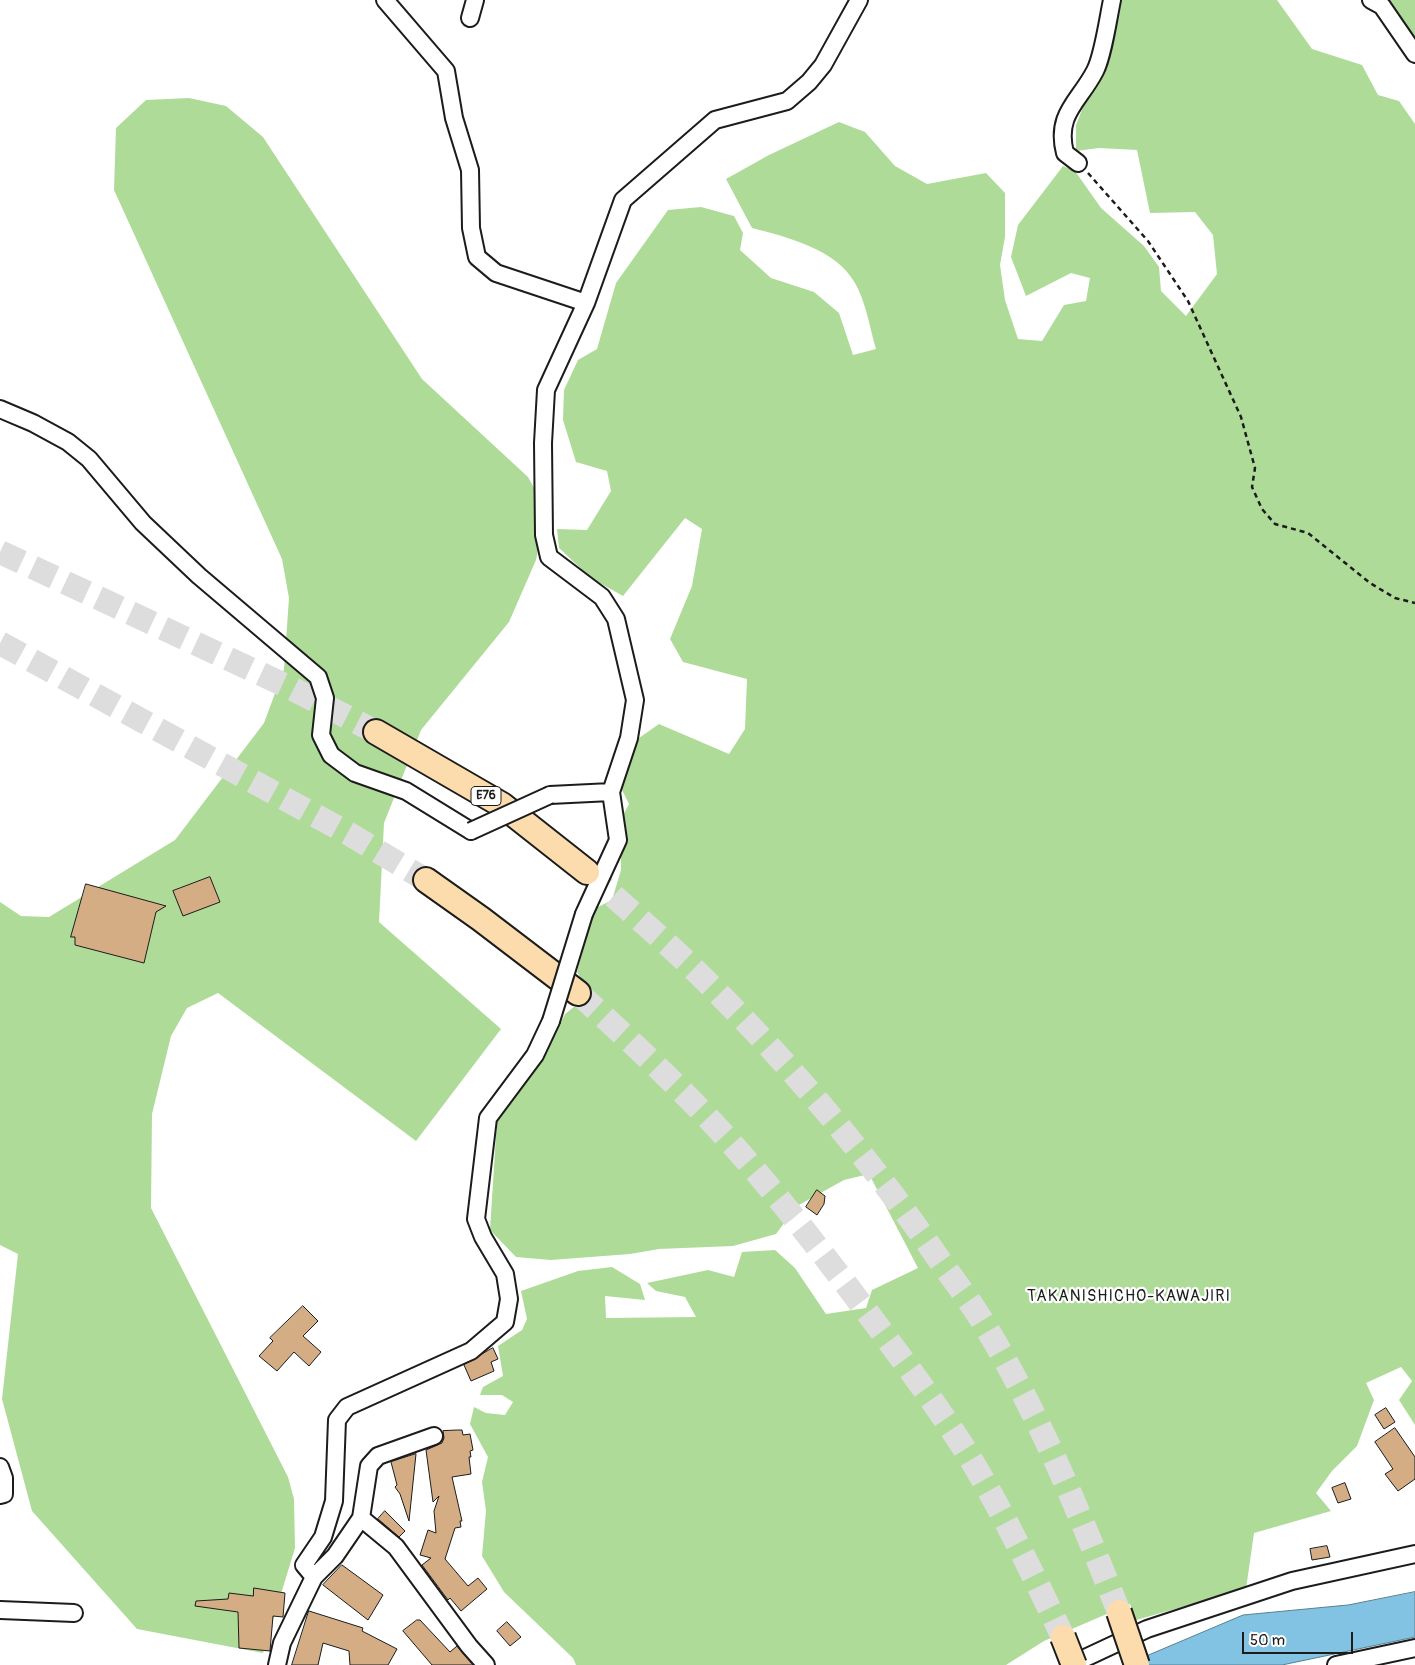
<!DOCTYPE html>
<style>
body{margin:0}
#map{position:relative;width:1415px;height:1665px;overflow:hidden;background:#fff;font-family:Pangolin,sans-serif}
canvas{display:block}
.scale{position:absolute;left:1242px;top:1632px;width:111px;height:22px;box-sizing:border-box;border:2px solid #1c1c1c;border-top:0;padding-left:6px;font-size:15px;line-height:18px;white-space:nowrap;color:#1c1c1c;-webkit-text-stroke:4px #fff;paint-order:stroke}
</style>
<div id="map">
<canvas width="1415" height="1665"></canvas>
<div class="scale">50 m</div>
</div>
<script>
const ctx = document.querySelector('canvas').getContext('2d');
ctx.lineJoin = 'round';
function fillPath(path, color) { ctx.fillStyle = color; ctx.fill(path, 'evenodd'); }
function stroke(path, color, width, dash) { ctx.strokeStyle = color; ctx.lineWidth = width; ctx.lineCap = dash ? 'butt' : 'round'; ctx.setLineDash(dash || []); ctx.stroke(path); }
function write(font, color, halo, rows, align = 'center') {
  ctx.font = font + ' Pangolin,sans-serif'; ctx.lineWidth = 4.5; ctx.setLineDash([]); ctx.textBaseline = 'middle'; ctx.strokeStyle = halo; ctx.fillStyle = color; for (const [text, x, y, turn = 0] of rows) {
    ctx.save(); ctx.translate(x, y); ctx.rotate((+turn || 0) * Math.PI / 180); ctx.textAlign = isNaN(turn) ? turn : align; if (halo) ctx.strokeText(text, 0, 0); ctx.fillText(text, 0, 0); ctx.restore();
  }
}
fillPath(new Path2D(`
 M 1116,0 L 1277,0 L 1312,49 L 1362,65 L 1378,95 L 1399,101 L 1415,124 L 1415,1425 L 1399,1400 L 1412,1381 L 1401,1367 L 1366,1383 L 1374,1400 L 1357,1446 L 1332,1471 L 1316,1493 L 1331,1511 L 1254,1533 L 1246,1589 L 1136,1620 L 1130,1604 L 1044,1641 L 1006,1665 L 576,1665 L 573,1658 L 504,1592 L 482,1556 L 486,1511 L 482,1482 L 488,1457 L 470,1424 L 474,1407 L 486,1413 L 505,1415 L 513,1402 L 502,1395 L 480,1395 L 483,1387 L 503,1376 L 498,1346 L 522,1330 L 527,1319 L 521,1291 L 578,1271 L 612,1267 L 640,1284 L 645,1300 L 605,1296 L 606,1318 L 696,1317 L 685,1297 L 656,1291 L 647,1283 L 708,1270 L 734,1277 L 742,1252 L 775,1250 L 795,1268 L 826,1314 L 866,1308 L 872,1290 L 918,1268 L 869,1174 L 844,1180 L 797,1206 L 776,1234 L 733,1246 L 659,1249 L 630,1254 L 551,1260 L 516,1257 L 490,1230 L 497,1120 L 542,1060 L 565,1014 L 579,1003 L 586,987 L 577,972 L 594,909 L 612,900 L 621,870 L 620,821 L 629,804 L 619,784 L 639,738 L 659,724 L 729,754 L 745,729 L 747,679 L 683,662 L 670,639 L 692,586 L 702,529 L 685,518 L 623,596 L 591,578 L 559,548 L 557,529 L 587,530 L 611,491 L 607,471 L 576,462 L 563,420 L 564,390 L 578,360 L 597,349 L 616,283 L 668,210 L 701,207 L 734,216 L 743,233 L 740,250 L 771,278 L 814,292 L 839,313 L 853,355 L 876,349 C 870,329 866,302 855,283 C 836,249 787,237 752,228 L 726,179 L 769,155 L 839,122 L 865,132 L 895,166 L 927,184 L 986,173 L 1005,193 L 1005,237 L 1000,265 L 1005,300 L 1018,339 L 1042,341 L 1064,305 L 1086,301 L 1090,278 L 1071,273 L 1026,296 L 1011,257 L 1018,225 L 1063,166 L 1075,171 L 1101,208 L 1144,246 L 1159,267 L 1161,291 L 1186,316 L 1217,274 L 1213,235 L 1195,212 L 1150,213 L 1137,150 L 1099,148 L 1076,151 L 1076,125 L 1090,89 Z
 M 1388,0 L 1415,0 L 1415,47 L 1411,44 Z
 M 189,98 L 226,106 L 263,137 L 422,379 L 528,477 L 546,509 L 536,560 L 509,622 L 421,730 L 384,823 L 379,922 L 501,1029 L 416,1141 L 218,993 L 187,1008 L 171,1036 L 152,1114 L 151,1208 L 288,1477 L 294,1499 L 295,1548 L 263,1653 L 137,1629 L 32,1511 L 2,1399 L 18,1254 L 0,1245 L 0,902 L 21,916 L 49,917 L 175,840 L 264,723 L 284,669 L 289,598 L 282,559 L 114,190 L 116,128 L 146,100 Z`), '#afdb98');
const water = new Path2D(`
 M 1415,1592 L 1415,1637 L 1282,1665 L 1125,1665 L 1243,1615 L 1348,1605 Z`);
fillPath(water, '#82c2e3');
stroke(water, '#598093', 1);
const building = new Path2D(`
 M 210,877 L 220,902 L 183,916 L 173,891 Z
 M 86,884 L 166,906 L 156,912 L 144,963 L 75,945 L 75,937 L 71,937 Z
 M 817,1190 L 825,1196 L 824,1204 L 817,1215 L 806,1207 Z
 M 303,1306 L 318,1321 L 303,1336 L 321,1352 L 309,1366 L 294,1352 L 277,1371 L 259,1356 L 273,1341 L 270,1338 Z
 M 493,1348 L 498,1359 L 491,1362 L 494,1371 L 471,1381 L 464,1365 Z
 M 1386,1408 L 1395,1422 L 1384,1429 L 1375,1415 Z
 M 1395,1428 L 1415,1457 L 1415,1479 L 1398,1491 L 1385,1474 L 1393,1469 L 1375,1442 Z
 M 458,1430 L 462,1430 L 463,1435 L 470,1434 L 473,1450 L 470,1451 L 471,1457 L 469,1457 L 471,1474 L 452,1477 L 462,1521 L 460,1521 L 461,1527 L 455,1528 L 445,1559 L 468,1586 L 478,1578 L 487,1589 L 461,1611 L 450,1598 L 448,1600 L 422,1565 L 431,1558 L 420,1555 L 428,1530 L 436,1533 L 434,1511 L 439,1496 L 433,1502 L 426,1450 L 442,1443 L 444,1438 L 443,1431 Z
 M 416,1454 L 409,1521 L 400,1494 L 395,1487 L 397,1485 L 391,1462 Z
 M 1345,1483 L 1351,1499 L 1338,1503 L 1332,1488 Z
 M 385,1511 L 405,1531 L 399,1537 L 378,1519 Z
 M 1327,1546 L 1330,1557 L 1312,1560 L 1310,1549 Z
 M 342,1565 L 383,1595 L 368,1620 L 323,1585 Z
 M 254,1588 L 285,1593 L 283,1617 L 273,1616 L 270,1651 L 239,1648 L 238,1612 L 195,1606 L 196,1601 L 228,1599 L 229,1593 L 253,1596 Z
 M 309,1611 L 363,1628 L 362,1631 L 397,1649 L 388,1665 L 350,1665 L 349,1651 L 323,1643 L 318,1665 L 292,1665 Z
 M 417,1620 L 420,1620 L 450,1652 L 457,1646 L 473,1665 L 432,1665 L 403,1631 Z
 M 507,1622 L 521,1637 L 510,1646 L 497,1631 Z`);
fillPath(building, '#d4ad85');
stroke(building, '#1c1c1c', 1);
stroke(new Path2D(`
 M 0,552 L 293,689 L 376,732
 M 0,643 L 351,835 L 426,880
 M 587,872 C 626,908 668,943 706,981 C 792,1066 870,1159 938,1258 C 952,1278 968,1298 981,1319 C 1039,1413 1078,1510 1119,1612
 M 578,993 C 623,1034 668,1076 710,1120 C 769,1183 821,1251 873,1320 C 905,1363 938,1407 967,1453 C 1003,1512 1033,1574 1063,1637`), '#ddd', 24, [24, 12]);
const minor = new Path2D(`
 M 385,0 L 446,71 L 454,118 L 470,170 L 471,228 L 477,257 L 496,273 L 586,303
 M 1371,0 L 1382,6 L 1415,54
 M 470,18 L 475,0
 M 1078,163 L 1065,153 C 1055,114 1079,102 1095,71 C 1103,56 1108,19 1112,0
 M 0,409 L 33,423 L 68,442 L 89,459 L 143,523 L 199,576 L 318,677 L 325,698 L 321,735 L 331,755 L 355,773 L 406,791 L 471,831
 M 550,795 L 611,792
 M 584,914 L 618,840 L 611,792 L 629,738 L 635,700 L 616,619 L 602,597 L 549,557 L 544,535 L 543,443 L 546,390 L 586,303 L 623,200 L 715,120 L 787,101 L 809,82 L 823,65 L 859,0
 M 0,1467 L 4,1478 L 4,1494 L 0,1495
 M 361,1518 L 396,1547 L 469,1646 L 486,1665
 M 314,1577 L 304,1565 L 323,1537 L 334,1501 L 337,1420 L 347,1407 L 471,1351 L 505,1322 L 509,1299 L 505,1274 L 483,1237 L 476,1219 L 488,1118 L 535,1055 L 551,1021
 M 0,1610 L 74,1613
 M 277,1665 L 282,1643 L 314,1577 L 335,1556 L 361,1518 L 369,1466 L 378,1456 L 434,1436
 M 1070,1665 L 1147,1629 L 1292,1581 L 1415,1554
 M 1336,1665 L 1415,1648`);
const highway = new Path2D(`
 M 376,732 L 502,805 L 587,872
 M 426,880 L 481,919 L 578,993`);
stroke(minor, '#1c1c1c', 20);
stroke(highway, '#1c1c1c', 28);
stroke(new Path2D(`
 M 1088,173 L 1148,241 L 1188,301 L 1241,417 L 1255,468 L 1252,487 L 1262,509 L 1275,524 L 1308,533 L 1370,583 L 1395,598 L 1415,603`), '#1c1c1c', 2.5, [5, 4]);
stroke(minor, '#fff', 16);
stroke(highway, '#fcdcac', 24);
const minorBridge = new Path2D(`
 M 471,831 L 550,795
 M 551,1021 L 584,914`);
const highwayBridge = new Path2D(`
 M 1119,1612 L 1137,1665
 M 1063,1637 L 1074,1665`);
stroke(minorBridge, '#1c1c1c', 20, []);
stroke(highwayBridge, '#1c1c1c', 28, []);
stroke(minorBridge, '#fff', 16);
stroke(highwayBridge, '#fcdcac', 24);
for (const [x, y, w] of [
 [486,796,30]
]) { const box = new Path2D(); box.roundRect(x - w / 2, y - 9.5, w, 19, 4); ctx.fillStyle = '#fff'; ctx.fill(box); stroke(box, '#1c1c1c', 1); }
write('bold 12px', '#1c1c1c', null, [
 ["E76",486,796]
]);
ctx.letterSpacing = '1px';
write('16px', '#1c1c1c', '#fff', [
 ["TAKANISHICHO-KAWAJIRI",1129,1297]
]);
ctx.letterSpacing = '0px';
</script>
